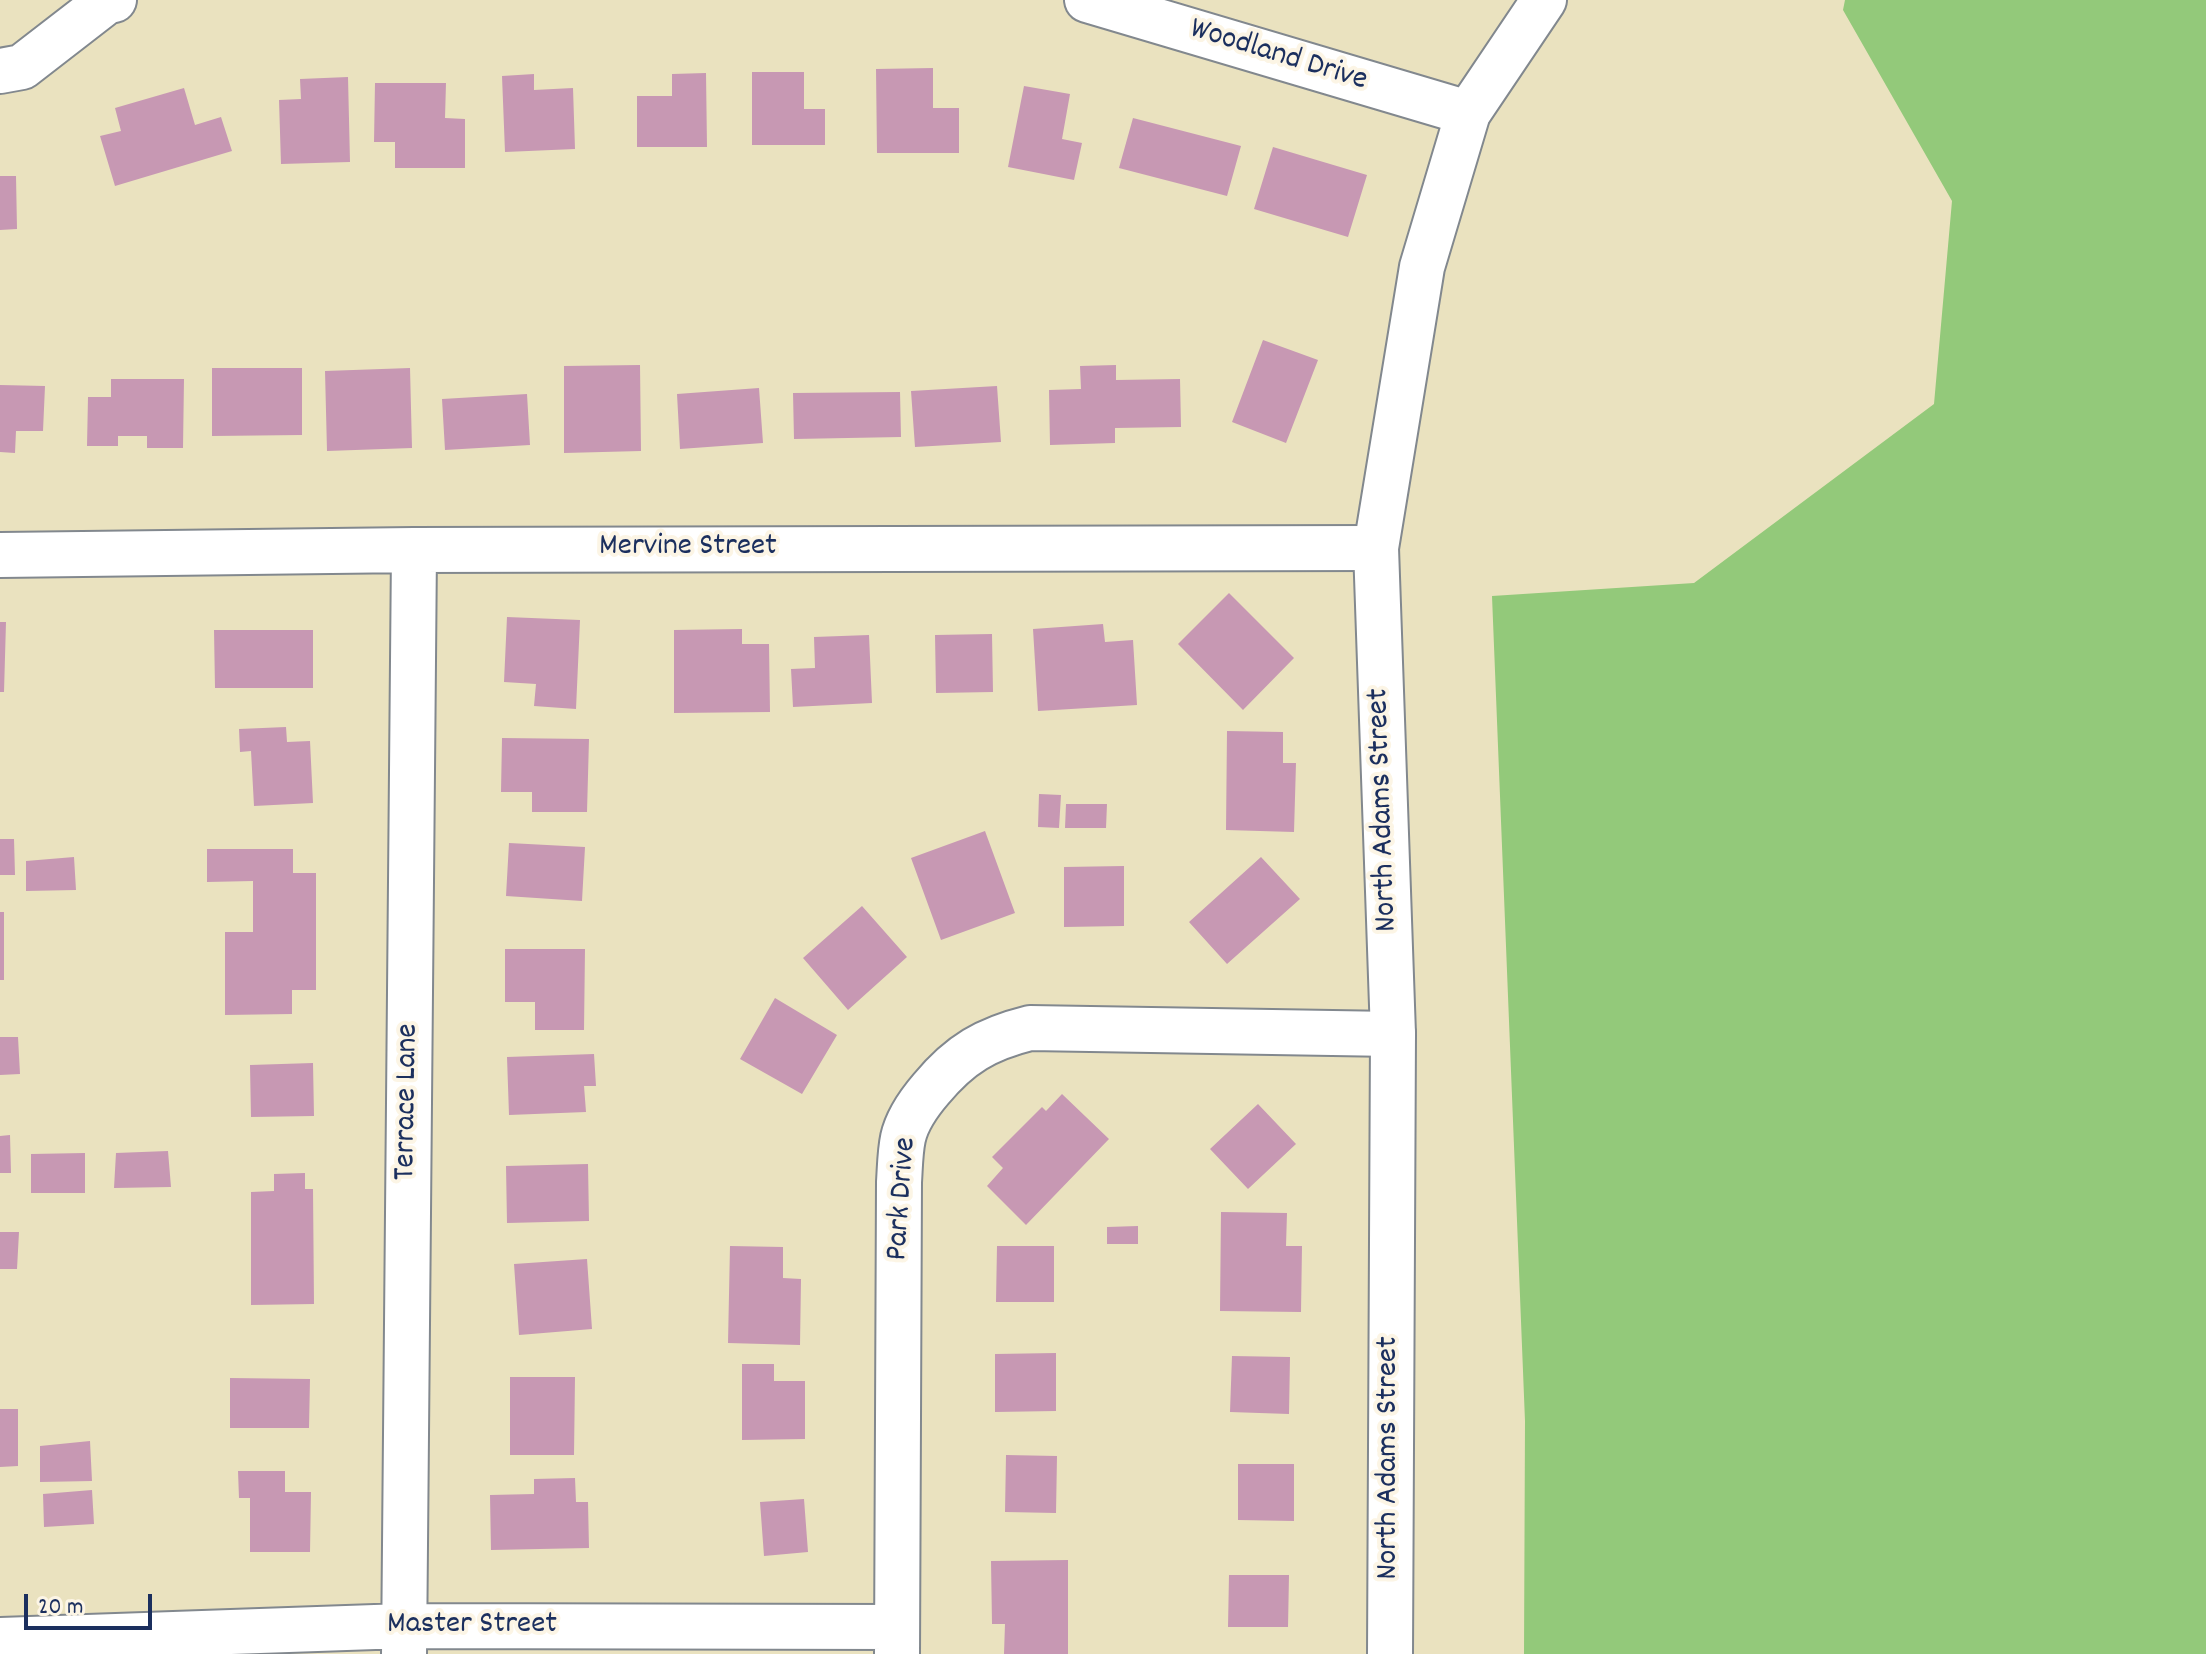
<!DOCTYPE html>
<style>
body{margin:0}
#map{position:relative;width:2206px;height:1654px;overflow:hidden;background:#eae2bf;font-family:Dekko,sans-serif}
canvas{display:block}
.scale{position:absolute;left:24px;top:1594px;width:128px;height:36px;box-sizing:border-box;border:4px solid #1b2f5e;border-top:0;padding-left:10px;font-size:24px;line-height:28px;white-space:nowrap;color:#1b2f5e;-webkit-text-stroke:6px #fcf5e5;paint-order:stroke}
</style>
<div id="map">
<canvas width="2206" height="1654"></canvas>
<div class="scale">20 m</div>
</div>
<script>
const ctx = document.querySelector('canvas').getContext('2d');
ctx.lineJoin = 'round';
function fillPath(path, color) { ctx.fillStyle = color; ctx.fill(path, 'evenodd'); }
function stroke(path, color, width, dash) { ctx.strokeStyle = color; ctx.lineWidth = width; ctx.lineCap = dash ? 'butt' : 'round'; ctx.setLineDash(dash || []); ctx.stroke(path); }
function write(font, color, halo, rows, align = 'center') {
  ctx.font = font + ' Dekko,sans-serif'; ctx.lineWidth = 8; ctx.setLineDash([]); ctx.textBaseline = 'middle'; ctx.strokeStyle = halo; ctx.fillStyle = color; for (const [text, x, y, turn = 0] of rows) {
    ctx.save(); ctx.translate(x, y); ctx.rotate((+turn || 0) * Math.PI / 180); ctx.textAlign = isNaN(turn) ? turn : align; if (halo) ctx.strokeText(text, 0, 0); ctx.fillText(text, 0, 0); ctx.restore();
  }
}
fillPath(new Path2D(`
 M 1845,0 L 2206,0 L 2206,1654 L 1524,1654 L 1525,1421 L 1492,596 L 1694,583 L 1934,404 L 1952,201 L 1843,10 Z`), '#93c97a');
fillPath(new Path2D(`
 M 933,68 L 933,108 L 959,108 L 959,153 L 877,153 L 876,69 Z
 M 752,72 L 804,72 L 804,109 L 825,109 L 825,145 L 752,145 Z
 M 706,73 L 707,147 L 637,147 L 637,96 L 672,96 L 672,74 Z
 M 534,74 L 534,90 L 573,88 L 575,149 L 505,152 L 502,76 Z
 M 348,77 L 350,162 L 281,164 L 279,100 L 301,99 L 300,79 Z
 M 375,83 L 446,83 L 445,118 L 465,119 L 465,168 L 395,168 L 395,142 L 374,142 Z
 M 1024,86 L 1070,94 L 1062,139 L 1082,143 L 1074,180 L 1008,167 Z
 M 184,88 L 195,125 L 221,117 L 232,151 L 115,186 L 100,136 L 121,131 L 115,108 Z
 M 1133,118 L 1241,146 L 1227,196 L 1119,168 Z
 M 1273,147 L 1367,175 L 1348,237 L 1254,209 Z
 M 0,176 L 16,176 L 17,229 L 0,230 Z
 M 1263,340 L 1318,360 L 1286,443 L 1232,422 Z
 M 640,365 L 641,451 L 564,453 L 564,366 Z
 M 1116,365 L 1116,380 L 1180,379 L 1181,427 L 1115,428 L 1115,443 L 1050,445 L 1049,390 L 1081,389 L 1080,366 Z
 M 212,368 L 302,368 L 302,435 L 212,436 Z
 M 410,368 L 412,448 L 327,451 L 325,371 Z
 M 111,379 L 184,379 L 183,448 L 147,448 L 147,436 L 118,436 L 118,446 L 87,446 L 88,397 L 111,397 Z
 M 0,385 L 45,386 L 43,431 L 16,431 L 15,453 L 0,452 Z
 M 997,386 L 1001,442 L 915,447 L 911,391 Z
 M 759,388 L 763,443 L 680,449 L 677,394 Z
 M 900,392 L 901,437 L 794,439 L 793,393 Z
 M 527,394 L 530,445 L 445,450 L 442,399 Z
 M 1229,593 L 1294,658 L 1243,710 L 1178,644 Z
 M 507,617 L 580,620 L 576,709 L 534,706 L 536,684 L 504,682 Z
 M 0,622 L 6,622 L 4,692 L 0,692 Z
 M 1103,624 L 1105,642 L 1133,640 L 1137,705 L 1038,711 L 1033,629 Z
 M 742,629 L 742,644 L 769,644 L 770,712 L 674,713 L 674,630 Z
 M 214,630 L 313,630 L 313,688 L 215,688 Z
 M 992,634 L 993,692 L 936,693 L 935,635 Z
 M 869,635 L 872,703 L 793,707 L 791,669 L 815,668 L 814,637 Z
 M 286,727 L 287,742 L 310,741 L 313,803 L 254,806 L 251,751 L 240,752 L 239,729 Z
 M 1227,731 L 1283,732 L 1283,763 L 1296,763 L 1294,832 L 1226,830 Z
 M 502,738 L 589,739 L 587,812 L 532,812 L 532,792 L 501,792 Z
 M 1039,794 L 1061,795 L 1059,828 L 1038,827 Z
 M 1066,804 L 1107,804 L 1106,828 L 1065,828 Z
 M 985,831 L 1015,913 L 941,940 L 911,858 Z
 M 0,839 L 14,839 L 15,875 L 0,875 Z
 M 509,843 L 585,847 L 582,901 L 506,896 Z
 M 207,849 L 293,849 L 293,873 L 316,873 L 316,990 L 292,990 L 292,1014 L 225,1015 L 225,932 L 253,932 L 253,881 L 207,882 Z
 M 74,857 L 76,890 L 26,891 L 26,861 Z
 M 1261,857 L 1300,899 L 1227,964 L 1189,922 Z
 M 1124,866 L 1124,926 L 1064,927 L 1064,867 Z
 M 862,906 L 907,957 L 848,1010 L 803,958 Z
 M 0,912 L 4,912 L 4,980 L 0,980 Z
 M 505,949 L 585,949 L 584,1030 L 535,1030 L 535,1002 L 505,1002 Z
 M 775,998 L 837,1035 L 802,1094 L 740,1059 Z
 M 0,1037 L 18,1037 L 20,1074 L 0,1075 Z
 M 594,1054 L 596,1086 L 584,1086 L 586,1112 L 509,1115 L 507,1057 Z
 M 313,1063 L 314,1116 L 251,1117 L 250,1065 Z
 M 1062,1094 L 1109,1139 L 1026,1225 L 987,1186 L 1003,1168 L 992,1157 L 1042,1107 L 1046,1111 Z
 M 1258,1104 L 1296,1144 L 1248,1189 L 1210,1149 Z
 M 10,1135 L 11,1173 L 0,1173 L 0,1136 Z
 M 168,1151 L 171,1187 L 114,1188 L 116,1153 Z
 M 85,1153 L 85,1193 L 31,1193 L 31,1154 Z
 M 588,1164 L 589,1221 L 507,1223 L 506,1166 Z
 M 305,1173 L 305,1189 L 313,1189 L 314,1304 L 251,1305 L 251,1192 L 274,1191 L 274,1174 Z
 M 1221,1212 L 1287,1213 L 1286,1246 L 1302,1246 L 1301,1312 L 1220,1311 Z
 M 1138,1226 L 1138,1244 L 1107,1244 L 1107,1227 Z
 M 0,1232 L 19,1232 L 17,1269 L 0,1269 Z
 M 730,1246 L 783,1247 L 783,1278 L 801,1279 L 800,1345 L 728,1343 Z
 M 997,1246 L 1054,1246 L 1054,1302 L 996,1302 Z
 M 587,1259 L 592,1329 L 519,1335 L 514,1264 Z
 M 1056,1353 L 1056,1411 L 995,1412 L 995,1354 Z
 M 1232,1356 L 1290,1357 L 1289,1414 L 1230,1412 Z
 M 742,1364 L 774,1364 L 774,1381 L 805,1381 L 805,1439 L 742,1440 Z
 M 510,1377 L 575,1377 L 574,1455 L 510,1455 Z
 M 230,1378 L 310,1379 L 309,1428 L 230,1428 Z
 M 0,1409 L 18,1409 L 18,1466 L 0,1467 Z
 M 90,1441 L 92,1481 L 40,1482 L 40,1446 Z
 M 1006,1455 L 1057,1456 L 1056,1513 L 1005,1512 Z
 M 1238,1464 L 1294,1464 L 1294,1521 L 1238,1520 Z
 M 238,1471 L 285,1471 L 285,1492 L 311,1492 L 310,1552 L 250,1552 L 250,1498 L 239,1498 Z
 M 575,1478 L 576,1502 L 588,1502 L 589,1548 L 491,1550 L 490,1495 L 534,1494 L 534,1479 Z
 M 92,1490 L 94,1524 L 44,1527 L 43,1494 Z
 M 804,1499 L 808,1552 L 764,1556 L 760,1502 Z
 M 1068,1560 L 1068,1654 L 1004,1654 L 1005,1624 L 992,1624 L 991,1561 Z
 M 1229,1575 L 1289,1575 L 1288,1627 L 1228,1627 Z`), '#c798b3');
const minor = new Path2D(`
 M 1087,0 L 1468,113
 M 0,71 L 22,67 L 106,2 L 114,0
 M 0,555 L 414,550 L 1376,548
 M 0,1640 L 404,1626 L 897,1627
 M 404,1654 L 414,550
 M 897,1654 L 899,1182 C 900,1167 900,1152 903,1138 C 907,1120 919,1103 931,1089 C 960,1054 986,1039 1030,1028 L 1393,1034`);
const tertiary = new Path2D(`
 M 1390,1654 L 1393,1034 L 1376,548 L 1422,267 L 1468,113 L 1544,0`);
stroke(minor, '#82888e', 48);
stroke(tertiary, '#82888e', 48);
stroke(minor, '#fff', 44);
stroke(tertiary, '#fff', 44);
write('32px', '#1b2f5e', '#fcf5e5', [
 ["Woodland Drive",1278,57,17],
 ["Mervine Street",688,549],
 ["North Adams Street",1385,810,-92],
 ["Terrace Lane",409,1102,-89],
 ["Park Drive",904,1199,-86],
 ["North Adams Street",1391,1458,-90],
 ["Master Street",472,1627]
]);
</script>
